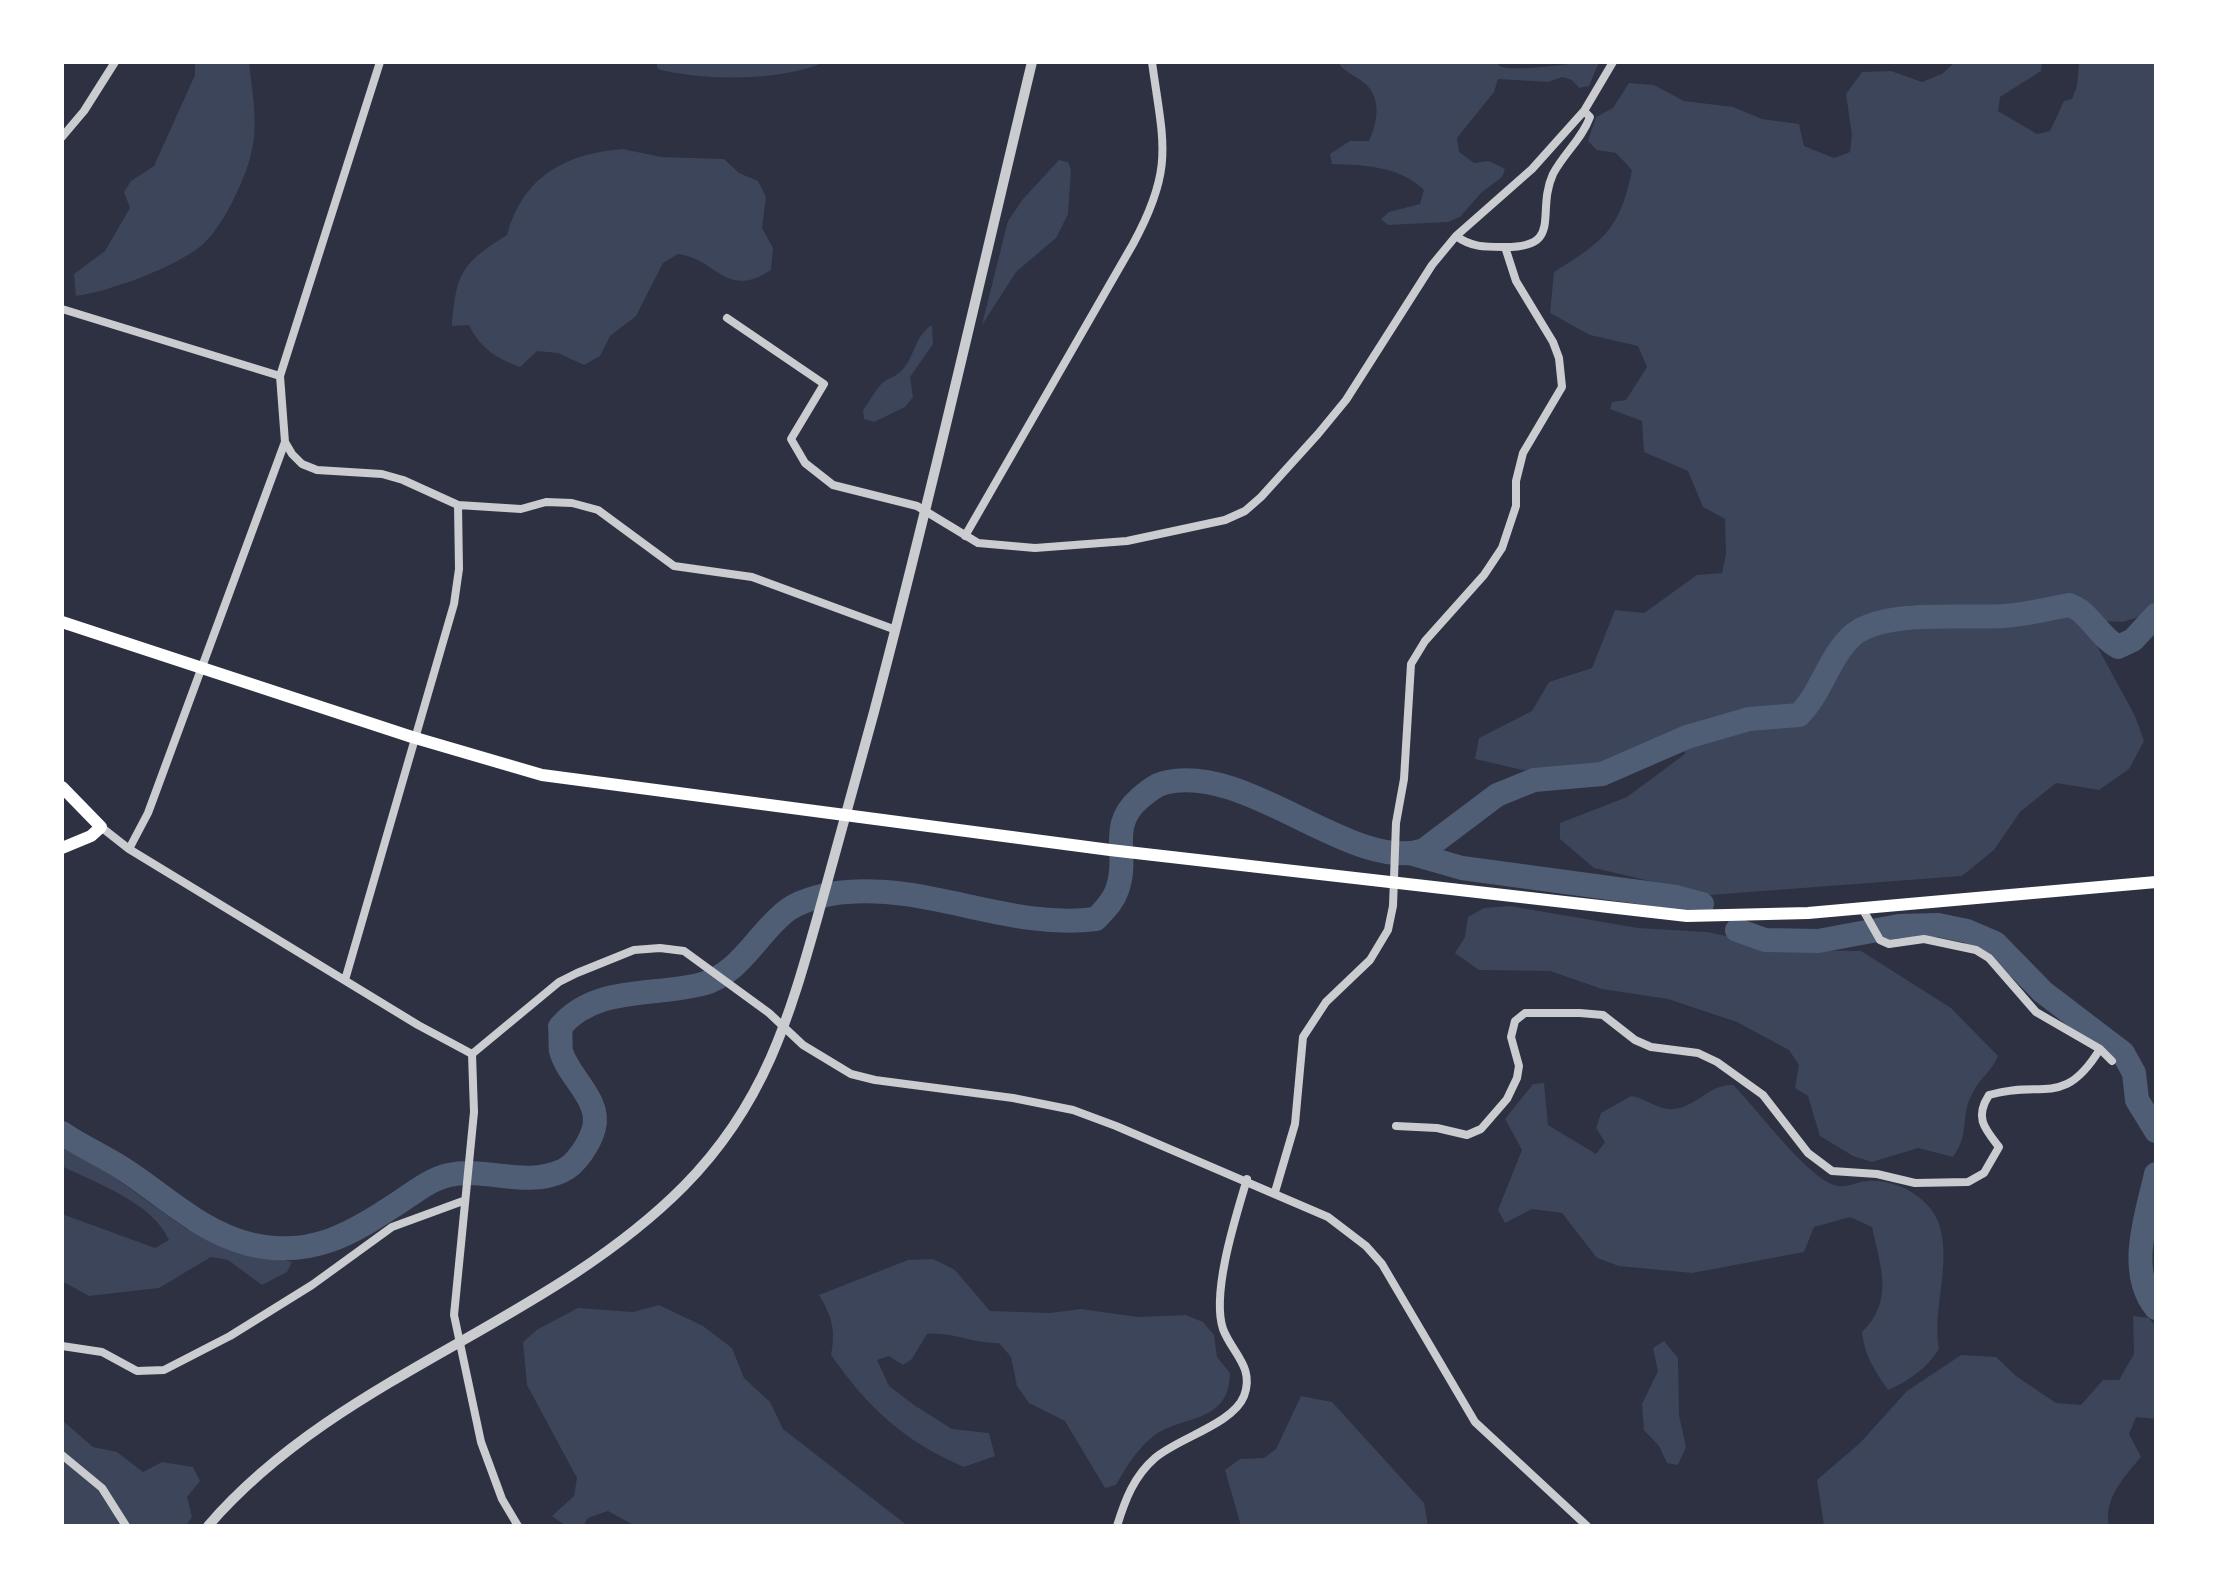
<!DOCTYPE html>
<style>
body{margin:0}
#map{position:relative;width:2218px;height:1588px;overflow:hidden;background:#2d3142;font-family:"Times New Roman",serif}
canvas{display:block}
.frame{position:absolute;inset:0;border:64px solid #fff;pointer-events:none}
</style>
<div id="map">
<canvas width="2218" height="1588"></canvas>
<div class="frame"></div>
</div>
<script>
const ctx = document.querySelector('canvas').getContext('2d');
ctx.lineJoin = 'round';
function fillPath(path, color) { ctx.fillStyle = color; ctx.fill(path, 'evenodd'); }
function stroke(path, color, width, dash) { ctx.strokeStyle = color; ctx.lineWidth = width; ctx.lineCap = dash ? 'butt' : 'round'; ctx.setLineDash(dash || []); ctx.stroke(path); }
fillPath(new Path2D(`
 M 195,62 L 249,62 C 252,91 259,126 251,154 C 245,180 222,229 201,246 C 173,268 111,291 76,296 L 74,274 L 105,251 L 130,208 L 124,192 L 131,181 L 154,166 L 195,75 Z
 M 656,62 L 819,62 L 820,64 C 778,81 701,81 658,69 Z
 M 1338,62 L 1498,62 L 1499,66 C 1516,73 1574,62 1599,62 L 1589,86 L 1579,88 L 1572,80 L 1562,77 L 1548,82 L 1498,79 L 1494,92 L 1457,138 L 1459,152 L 1474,163 L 1489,161 L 1505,169 L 1502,177 L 1481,193 L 1460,217 L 1448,222 L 1388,225 L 1381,219 L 1389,212 L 1420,204 L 1424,190 C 1399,166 1365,165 1332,164 L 1330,154 L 1350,141 L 1369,141 C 1378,122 1382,96 1363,82 C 1354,75 1343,71 1338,62 Z
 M 1955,62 L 2042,62 L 2041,71 L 2000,97 L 1998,111 L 2037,134 L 2050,131 L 2064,101 L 2072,99 L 2077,86 L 2079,62 L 2156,62 L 2156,600 L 2147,614 L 2123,622 L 2102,621 L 2097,646 L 2135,716 L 2144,741 L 2129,769 L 2099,790 L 2056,783 L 2020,812 L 1994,850 L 1962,876 L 1710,895 L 1594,868 L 1560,839 L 1560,823 L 1627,797 L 1685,754 L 1680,731 C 1633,749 1590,776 1537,772 C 1517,770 1495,763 1475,759 L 1479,738 L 1532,711 L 1549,682 L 1592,668 L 1615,610 L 1644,613 L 1697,575 L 1722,573 L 1726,554 L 1725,519 L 1703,507 L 1688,471 L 1644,452 L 1642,421 L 1610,409 L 1612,402 L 1626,400 L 1647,367 L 1638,346 L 1590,335 L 1550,313 L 1554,272 C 1604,241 1620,229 1632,170 L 1616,153 L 1597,150 L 1588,141 L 1596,117 L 1613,108 L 1629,83 L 1654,85 L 1684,101 L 1733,107 L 1762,119 L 1799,124 L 1804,146 L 1834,158 L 1850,152 L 1852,135 L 1846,94 L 1862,72 L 1891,71 L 1922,82 L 1942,74 Z
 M 623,149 L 661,157 L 724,159 L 739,173 L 758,181 L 766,197 L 762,228 L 773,248 L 771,270 C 726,300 717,259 678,254 L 663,263 L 636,316 L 610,336 L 600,356 L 584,365 L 558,353 L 537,351 L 520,367 C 497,359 480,348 469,325 L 452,326 C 456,273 462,263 507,235 C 522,177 566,153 623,149 Z
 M 1059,160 L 1068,162 L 1071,170 L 1068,214 L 1056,238 L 1016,272 L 982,325 L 1008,221 L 1023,199 Z
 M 932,325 L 933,344 L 910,377 L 913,397 L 905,407 L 874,422 L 864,419 L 863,410 C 869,402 875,391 882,383 C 887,379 894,377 899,373 C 915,360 913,337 932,325 Z
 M 1510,906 L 1638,928 L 1707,932 L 1794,950 L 1861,951 L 1951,1008 L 1998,1056 C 1992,1071 1980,1078 1973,1092 C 1959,1118 1971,1132 1953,1157 L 1918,1148 L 1872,1162 L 1853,1156 L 1820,1136 L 1808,1096 L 1795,1088 L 1799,1065 L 1789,1050 L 1737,1022 L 1668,999 L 1602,989 L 1550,971 L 1479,970 L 1455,953 L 1465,937 L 1468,917 L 1484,908 Z
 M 1544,1083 L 1548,1125 L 1596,1154 L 1605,1142 L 1596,1128 L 1601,1113 L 1631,1096 C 1645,1098 1660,1111 1674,1109 C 1697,1106 1710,1084 1733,1085 C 1757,1108 1809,1181 1838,1186 C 1847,1188 1858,1181 1868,1181 C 1897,1179 1932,1198 1940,1227 C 1951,1268 1932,1308 1939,1349 C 1927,1368 1909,1381 1888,1390 C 1875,1371 1864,1355 1862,1332 C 1895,1300 1880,1266 1872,1227 L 1850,1217 L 1814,1227 L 1804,1252 L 1692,1273 L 1619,1266 L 1597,1258 L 1562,1213 L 1532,1209 L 1505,1223 L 1498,1210 L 1522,1150 L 1505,1119 L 1533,1084 Z
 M 62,1140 L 185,1228 L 235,1247 L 292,1262 L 287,1272 L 262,1285 L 228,1260 L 211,1257 L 159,1288 L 89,1296 L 62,1281 L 62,1214 L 155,1248 L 169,1240 C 152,1202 97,1184 62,1166 Z
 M 933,1259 L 955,1270 L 990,1311 L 1050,1313 L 1081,1309 L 1138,1317 L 1186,1315 L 1203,1322 L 1214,1335 L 1217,1357 L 1230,1373 C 1229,1427 1179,1413 1150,1439 C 1135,1452 1125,1469 1116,1485 L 1105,1488 L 1065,1421 L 1029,1403 L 1017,1386 L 1011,1357 L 999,1343 C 973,1344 951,1331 927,1334 L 912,1359 L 903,1365 L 889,1356 L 877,1360 L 889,1386 L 914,1405 L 952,1429 L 989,1433 L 995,1456 L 964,1467 C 904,1441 869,1409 831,1355 C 836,1330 832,1317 819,1295 L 908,1260 Z
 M 659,1305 L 703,1326 L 732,1348 L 744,1378 L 770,1402 L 783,1429 L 908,1526 L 635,1526 L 608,1511 L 588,1518 L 583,1526 L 566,1526 L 552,1516 L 574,1496 L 577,1478 L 527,1385 L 523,1342 L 538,1329 L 578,1308 L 633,1312 Z
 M 2133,1316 L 2149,1318 L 2156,1327 L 2156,1419 L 2136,1417 L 2129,1434 L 2141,1457 C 2125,1476 2103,1499 2109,1526 L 1824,1526 L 1817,1480 L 1860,1443 L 1907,1391 L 1961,1355 L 1996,1357 L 2016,1376 L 2056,1403 L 2081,1405 L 2103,1380 L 2119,1380 L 2134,1354 Z
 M 1664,1341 L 1678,1358 L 1679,1415 L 1686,1447 L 1678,1465 L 1667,1463 L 1659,1446 L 1644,1430 L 1642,1404 L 1658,1371 L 1653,1348 Z
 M 1301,1396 L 1332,1402 L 1424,1503 L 1428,1526 L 1241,1526 L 1225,1470 L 1240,1459 L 1264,1458 L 1276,1449 Z
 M 62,1420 L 93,1447 L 117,1452 L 143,1472 L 162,1462 L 193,1467 L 200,1481 L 187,1497 L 192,1517 L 186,1526 L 62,1526 Z`), '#3c4559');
stroke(new Path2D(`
 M 1413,854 L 1462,868 L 1676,897 L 1702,904
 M 1737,930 L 1765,940 L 1818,941 L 1899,926 L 1938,925 L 1967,931 L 1995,943 L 2043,992 L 2123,1053 L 2134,1073 L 2137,1100 L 2156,1131
 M 62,1133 C 82,1147 104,1156 125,1170 C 165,1196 201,1232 249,1244 C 311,1259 351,1234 401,1201 C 416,1191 431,1179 449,1175 C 487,1167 525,1188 562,1171 C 576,1165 590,1143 594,1128 C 601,1099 568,1077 561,1051 C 560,1044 561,1035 560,1027 C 595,985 653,997 702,984 C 741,974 759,930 789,909 C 804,899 830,893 847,892 C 932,885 1011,930 1096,919 C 1105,909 1113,902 1117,890 C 1130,855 1107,827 1139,799 C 1146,793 1155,785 1164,783 C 1246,761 1353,874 1424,850 L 1497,795 L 1534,780 L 1602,774 L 1687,737 L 1749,719 L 1799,715 C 1822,692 1829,656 1853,635 C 1884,609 1963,619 2003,616 C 2025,615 2047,609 2069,605 C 2088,610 2099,637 2118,647 L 2133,640 L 2156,615
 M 2156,1174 C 2147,1215 2126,1271 2156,1308`), '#4f5d75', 24);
stroke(new Path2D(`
 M 380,62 L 280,376 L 285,442 L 292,454 L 302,464 L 317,470 L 382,474 L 403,480 L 458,505 L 521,509 L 546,502 L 572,503 L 598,510 L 674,566 L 752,577 L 896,630
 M 62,137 L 84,111 L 115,62
 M 1456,236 C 1471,247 1484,247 1503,247 C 1565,248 1535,213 1553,174 C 1564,153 1582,139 1590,117 L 1584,111
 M 62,309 L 280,376
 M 727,318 L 824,384 L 791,439 L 805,463 L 833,485 L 917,506 L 978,543 L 1035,548 L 1127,541 L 1225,520 L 1245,511 L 1261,497 L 1318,434 L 1346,400 L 1432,265 L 1456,236 L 1532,169 L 1584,111 L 1613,62
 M 965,536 L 1133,244 C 1175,167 1163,143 1152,62
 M 101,827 L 129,849 L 418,1025 L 472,1054
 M 129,849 L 148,813 L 285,442
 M 1862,908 L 1880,940 L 1889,944 L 1924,939 L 1976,950 L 1989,958 L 2036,1012 L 2100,1049 L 2112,1061
 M 345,980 L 454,604 L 459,569 L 458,505
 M 1396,1126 L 1437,1128 L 1467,1135 L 1481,1129 L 1507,1099 L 1517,1078 L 1519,1066 L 1511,1037 L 1515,1021 L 1525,1013 L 1580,1013 L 1603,1015 L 1635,1040 L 1651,1047 L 1698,1053 L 1717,1062 L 1763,1095 L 1808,1153 L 1832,1171 L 1877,1174 L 1915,1183 L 1968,1182 L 1984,1173 L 1999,1147 C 1985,1129 1974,1118 1989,1095 C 2043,1079 2063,1109 2100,1049
 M 1275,1192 L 1295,1124 L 1303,1037 L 1326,1002 L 1370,960 L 1388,930 L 1393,906 L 1396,823 L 1404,779 L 1411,664 L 1425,641 L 1484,575 L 1502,548 L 1516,506 L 1516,481 L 1523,453 L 1562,387 L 1559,358 L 1553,342 L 1516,281 L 1505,247
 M 62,1346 L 102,1352 L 137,1371 L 164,1370 L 230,1336 L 312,1285 L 392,1227 L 463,1201
 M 62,1455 L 102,1488 L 126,1526
 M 518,1526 L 502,1499 L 481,1442 L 454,1315 L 474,1112 L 472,1054 L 559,982 L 577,973 L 634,950 L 660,948 L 684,951 L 769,1013 L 803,1045 L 851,1074 L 875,1080 L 1013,1098 L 1073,1110 L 1116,1126 L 1328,1217 L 1366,1246 L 1382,1264 L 1475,1422 L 1587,1526
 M 1117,1526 C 1125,1500 1134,1476 1155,1458 C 1178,1438 1233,1424 1244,1396 C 1255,1367 1232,1353 1223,1329 C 1211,1293 1236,1216 1247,1179`), '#caccd0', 8);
stroke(new Path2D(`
 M 208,1526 C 338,1375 545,1326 684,1186 C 768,1101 791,1011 822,901 C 839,838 857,775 874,712 C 931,496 980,279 1032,62`), '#caccd0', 10);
stroke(new Path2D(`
 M 62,622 L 412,737 L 542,775 L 1110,850 L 1687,916 L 1808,913 L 2156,882
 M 62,787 L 101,827 L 91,836 L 62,848`), '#fff', 12);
</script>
